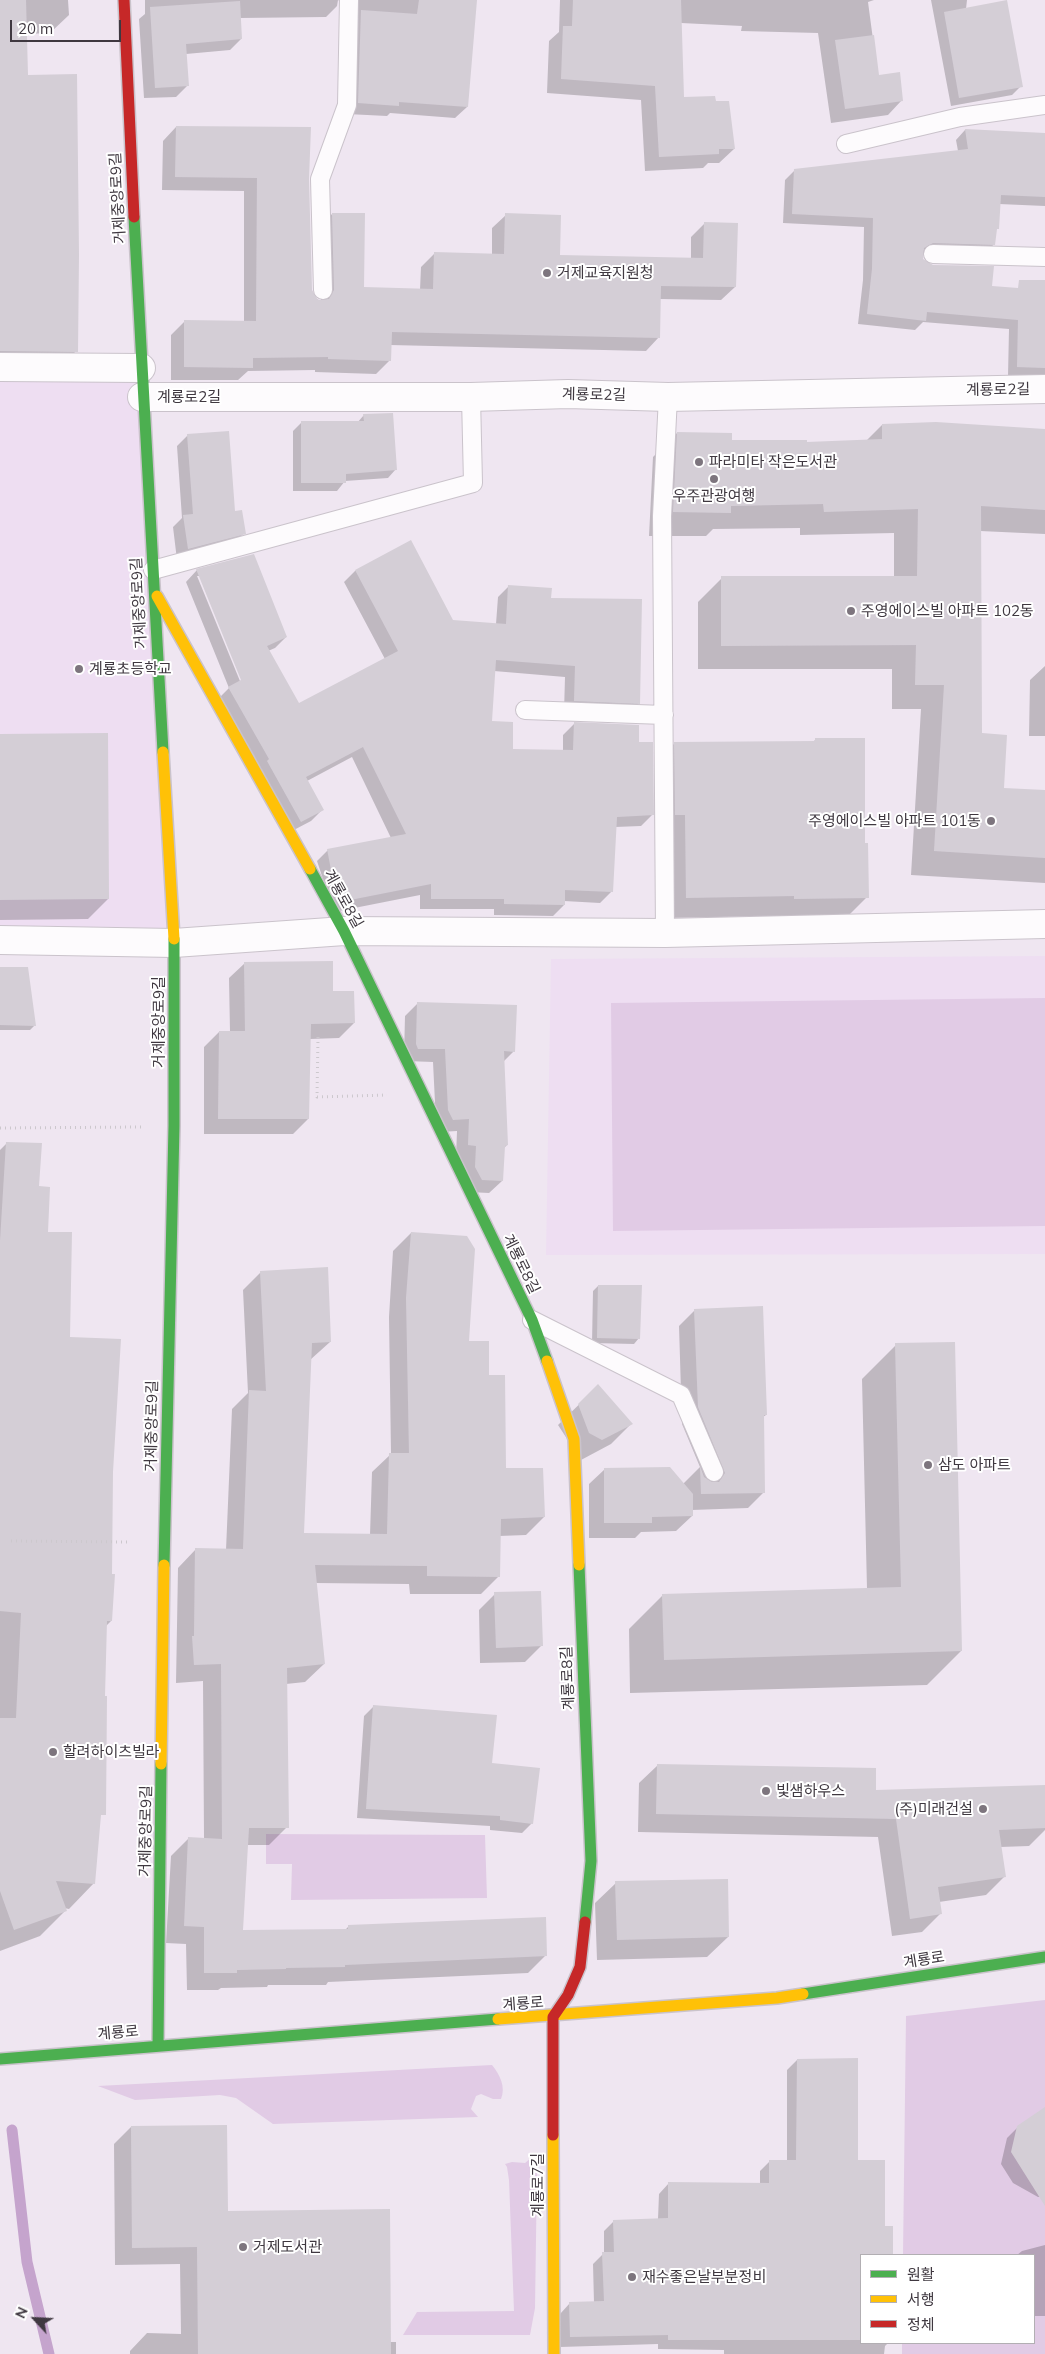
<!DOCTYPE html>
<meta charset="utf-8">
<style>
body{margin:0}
#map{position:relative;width:1045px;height:2354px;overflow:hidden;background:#efe6f1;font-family:Mulish,"Noto Sans KR",sans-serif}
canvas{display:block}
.legend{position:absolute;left:860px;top:2254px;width:175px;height:90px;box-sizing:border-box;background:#fff;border:1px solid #b2afb3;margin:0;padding:6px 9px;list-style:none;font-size:15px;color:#3f3840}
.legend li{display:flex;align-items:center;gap:10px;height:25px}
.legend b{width:25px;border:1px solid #b2afb3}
.north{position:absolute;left:10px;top:2294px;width:50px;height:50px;-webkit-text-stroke:4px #fff;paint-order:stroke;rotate:295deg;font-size:14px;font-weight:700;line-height:20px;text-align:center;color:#3f3840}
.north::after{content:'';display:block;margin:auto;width:18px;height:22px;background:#3f3840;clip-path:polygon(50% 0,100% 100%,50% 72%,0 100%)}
.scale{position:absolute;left:10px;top:20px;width:111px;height:22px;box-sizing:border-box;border:2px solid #3f3840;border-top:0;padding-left:6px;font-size:15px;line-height:18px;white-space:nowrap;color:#3f3840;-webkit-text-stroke:4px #fff;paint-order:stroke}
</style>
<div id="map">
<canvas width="1045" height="2354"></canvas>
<ul class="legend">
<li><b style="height:6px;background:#4caf50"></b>원활</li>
<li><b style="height:6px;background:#ffc107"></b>서행</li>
<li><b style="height:6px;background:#c62828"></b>정체</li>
</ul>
<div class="north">N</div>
<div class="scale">20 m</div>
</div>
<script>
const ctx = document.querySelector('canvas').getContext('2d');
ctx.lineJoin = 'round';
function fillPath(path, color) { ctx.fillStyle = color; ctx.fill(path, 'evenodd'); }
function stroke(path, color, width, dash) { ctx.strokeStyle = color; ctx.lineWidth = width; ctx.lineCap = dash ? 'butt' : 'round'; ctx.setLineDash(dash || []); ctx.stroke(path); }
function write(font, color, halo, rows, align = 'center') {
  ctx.font = font + ' Mulish,"Noto Sans KR",sans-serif'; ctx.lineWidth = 4; ctx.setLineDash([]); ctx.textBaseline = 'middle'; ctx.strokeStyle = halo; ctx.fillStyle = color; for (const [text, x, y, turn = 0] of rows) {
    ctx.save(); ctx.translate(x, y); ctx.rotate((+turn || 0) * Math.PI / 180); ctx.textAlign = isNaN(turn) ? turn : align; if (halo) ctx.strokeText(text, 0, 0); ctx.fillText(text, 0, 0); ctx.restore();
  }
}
fillPath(new Path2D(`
 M 0,367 L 141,368 L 174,943 L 0,940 Z
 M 1045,956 L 1045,1254 L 546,1255 L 551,959 Z`), '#eedef2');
fillPath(new Path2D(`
 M 1045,998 L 1045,1226 L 613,1231 L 611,1003 Z
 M 266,1834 L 485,1835 L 487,1898 L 291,1900 L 292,1864 L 266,1864 Z
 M 1045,2000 L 1045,2354 L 902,2354 L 902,2343 L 1034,2343 L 1034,2255 L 903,2255 L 906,2016 Z
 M 492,2065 C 500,2075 506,2087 501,2099 L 493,2099 L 481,2094 L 476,2096 L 471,2109 L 478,2117 L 273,2124 L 236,2098 L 220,2095 L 135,2100 L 98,2086 Z
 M 532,2157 L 536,2163 L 537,2170 L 535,2308 L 530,2335 L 403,2335 L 417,2312 L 514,2311 L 509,2180 L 507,2167 L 505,2164 L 512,2162 L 525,2163 Z`), '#e1cbe5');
fillPath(new Path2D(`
 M 0,0 L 68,0 L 69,15 L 50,33 L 26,34 L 27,76 L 76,351 L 58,370 L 0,369 Z
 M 145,0 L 475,0 L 467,107 L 455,118 L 390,113 L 387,116 L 347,114 L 347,6 L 338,0 L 337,6 L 326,17 L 240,18 L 241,39 L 230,50 L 186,54 L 187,86 L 176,97 L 144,98 L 139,19 L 145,14 Z
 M 560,0 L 874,0 L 868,2 L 878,77 L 902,100 L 888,115 L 831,123 L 818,33 L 741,31 L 742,26 L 681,23 L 683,99 L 734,149 L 719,163 L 708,163 L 703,168 L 645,171 L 641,100 L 547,93 L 549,41 L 559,32 Z
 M 931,0 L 967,0 L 966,9 L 1021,86 L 1012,95 L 951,106 Z
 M 176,127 L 308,179 L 311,290 L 313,297 L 321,301 L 319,228 L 332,214 L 362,288 L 420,290 L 421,267 L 434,254 L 492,255 L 492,228 L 506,215 L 558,256 L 691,259 L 691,237 L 705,223 L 735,287 L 721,300 L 660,299 L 659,337 L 646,351 L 390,345 L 390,360 L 376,374 L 315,372 L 315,370 L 248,371 L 238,380 L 171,380 L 171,335 L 185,321 L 244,322 L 244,191 L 162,190 L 163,141 Z
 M 965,130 L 1045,134 L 1045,206 L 999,204 L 994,244 L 985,254 L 923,253 L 922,259 L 932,266 L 990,287 L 1045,292 L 1045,377 L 1008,376 L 1009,329 L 923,322 L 915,330 L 858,324 L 863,280 L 864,227 L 783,223 L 785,180 L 795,170 L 958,151 L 956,140 Z
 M 364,415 L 396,469 L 388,478 L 345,481 L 337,491 L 293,491 L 293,431 L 301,423 L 357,423 Z
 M 882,425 L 1045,430 L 1045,534 L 980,531 L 980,735 L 1002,789 L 1045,791 L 1045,883 L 911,875 L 921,709 L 892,709 L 892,669 L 698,669 L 698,602 L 722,578 L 894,577 L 894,533 L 800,535 L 800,528 L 713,529 L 706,536 L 649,536 L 653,457 L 677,433 L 731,441 L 806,443 L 866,441 Z
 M 188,435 L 234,512 L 244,533 L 233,544 L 177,560 L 173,527 L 182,518 L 177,446 Z
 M 410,542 L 452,621 L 496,624 L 498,597 L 509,586 L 550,599 L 639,703 L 627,714 L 564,712 L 565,677 L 494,671 L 490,722 L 511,750 L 563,751 L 563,735 L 574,724 L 638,743 L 652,815 L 641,826 L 615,827 L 612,891 L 600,903 L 564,901 L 564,905 L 553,916 L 494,915 L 494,909 L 420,909 L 420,895 L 334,912 L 317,861 L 328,850 L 391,838 L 352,757 L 307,781 L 322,810 L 311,821 L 290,832 L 218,699 L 229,688 L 186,582 L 197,570 L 286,637 L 275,648 L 268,651 L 299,705 L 385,659 L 344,582 L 355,571 ZM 197,576 L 200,576 L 244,685 L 242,686 Z
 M 1045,666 L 1045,736 L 1029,736 L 1030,680 Z
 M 0,735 L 108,899 L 88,919 L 0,920 Z
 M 816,739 L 864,844 L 867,897 L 847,917 L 775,919 L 774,916 L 666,918 L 665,835 L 655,835 L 654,763 L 675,743 L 813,742 Z
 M 245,963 L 332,992 L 354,1023 L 339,1038 L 310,1039 L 308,1119 L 293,1134 L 204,1134 L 204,1047 L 219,1032 L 230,1032 L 229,978 Z
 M 0,968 L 35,1025 L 30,1030 L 0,1030 Z
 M 418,1003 L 514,1051 L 503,1062 L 507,1145 L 504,1148 L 502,1181 L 489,1193 L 469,1192 L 456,1157 L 457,1131 L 440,1132 L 436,1123 L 433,1062 L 406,1061 L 404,1057 L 405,1016 Z
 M 7,1143 L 38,1188 L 69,1338 L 112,1472 L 111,1621 L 106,1626 L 0,1804 L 0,1150 Z
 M 411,1233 L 468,1343 L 488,1377 L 505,1469 L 544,1517 L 526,1535 L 499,1536 L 499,1576 L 481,1594 L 410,1594 L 409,1584 L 315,1583 L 324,1664 L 305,1682 L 286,1684 L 287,1827 L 269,1845 L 247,1845 L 242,1931 L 345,1930 L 348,1927 L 546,1955 L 528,1973 L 328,1982 L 326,1985 L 268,1985 L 267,1987 L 221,1988 L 218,1990 L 187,1990 L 186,1944 L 166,1943 L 171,1856 L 189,1838 L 204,1839 L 203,1681 L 176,1683 L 178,1568 L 196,1549 L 226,1550 L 232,1409 L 248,1393 L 243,1290 L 261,1272 L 330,1342 L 310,1360 L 303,1535 L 370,1535 L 372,1472 L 391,1454 L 389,1317 L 393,1251 Z
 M 598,1286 L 639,1338 L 634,1344 L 592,1343 L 593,1291 Z
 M 695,1310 L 766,1415 L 763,1417 L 764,1492 L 748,1508 L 692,1510 L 692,1516 L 676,1531 L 641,1532 L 635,1538 L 589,1538 L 589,1484 L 605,1469 L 683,1484 L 700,1467 L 682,1424 L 679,1326 Z
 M 896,1345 L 961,1651 L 927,1685 L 630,1693 L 629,1629 L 663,1595 L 867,1589 L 862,1379 Z
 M 598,1386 L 631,1424 L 611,1444 L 581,1460 L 558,1425 Z
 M 495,1594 L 541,1646 L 525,1662 L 480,1663 L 479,1610 Z
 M 374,1706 L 491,1764 L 532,1823 L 522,1833 L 490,1830 L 490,1826 L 357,1818 L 364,1716 Z
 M 658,1765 L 875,1791 L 1045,1786 L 1045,1830 L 1029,1846 L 1000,1847 L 1004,1877 L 986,1895 L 939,1902 L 940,1914 L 922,1932 L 892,1936 L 878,1837 L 638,1832 L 639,1783 Z
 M 0,1841 L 94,1883 L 69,1909 L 64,1908 L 65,1911 L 40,1936 L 0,1951 Z
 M 616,1883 L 728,1937 L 707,1957 L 597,1960 L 595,1903 Z
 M 797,2060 L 856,2161 L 869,2255 L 861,2255 L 861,2343 L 888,2343 L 885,2346 L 884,2354 L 724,2354 L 724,2350 L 658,2349 L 658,2344 L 560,2347 L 560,2314 L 570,2303 L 594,2303 L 593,2264 L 604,2253 L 604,2231 L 614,2221 L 658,2219 L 659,2194 L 669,2183 L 760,2184 L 760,2171 L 770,2161 L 787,2161 L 787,2070 Z
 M 1045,2112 L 1045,2196 L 1038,2197 L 1013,2183 L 1001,2164 L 1007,2138 L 1018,2127 Z
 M 131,2127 L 227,2212 L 390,2342 L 396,2342 L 396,2354 L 130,2354 L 130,2351 L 147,2333 L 181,2334 L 180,2264 L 115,2265 L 114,2144 Z
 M 1045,2245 L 1045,2316 L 1034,2316 L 1034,2255 L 1017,2255 L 1022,2251 Z`), '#0003');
stroke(new Path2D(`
 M 12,2130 L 27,2262 L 49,2354`), '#c5a4cd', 11);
fillPath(new Path2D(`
 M 0,0 L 26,0 L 28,75 L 77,74 L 79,255 L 78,352 L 0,351 Z
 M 419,0 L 477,0 L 468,107 L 399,102 L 399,106 L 358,103 L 361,10 L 417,14 Z
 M 573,0 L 681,0 L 684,97 L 715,96 L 716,101 L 729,101 L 735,149 L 719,149 L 719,154 L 659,157 L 655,86 L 561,79 L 563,26 L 572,26 Z
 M 1007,0 L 1023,87 L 959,98 L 944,12 Z
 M 240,1 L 242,39 L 186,44 L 189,86 L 155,88 L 150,7 Z
 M 874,35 L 879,75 L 900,72 L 903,101 L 845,109 L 835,40 Z
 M 176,126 L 311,127 L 309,179 L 312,290 L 318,300 L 329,299 L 334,290 L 332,213 L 365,213 L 364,287 L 433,289 L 434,252 L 504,254 L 505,213 L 561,215 L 560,255 L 703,258 L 704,222 L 738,223 L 736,287 L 661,286 L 660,338 L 392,332 L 391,361 L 328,359 L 328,357 L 253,358 L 253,368 L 184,367 L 184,320 L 256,321 L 257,178 L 175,177 Z
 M 965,129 L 1045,133 L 1045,197 L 1001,195 L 999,229 L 997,229 L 995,245 L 933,243 L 924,248 L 923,259 L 933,265 L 994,266 L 992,286 L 1018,288 L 1019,280 L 1045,280 L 1045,368 L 1017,367 L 1018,320 L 927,312 L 926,321 L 867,314 L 872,269 L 873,218 L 792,214 L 794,169 L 968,149 Z
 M 393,413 L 397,470 L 346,474 L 346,483 L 301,483 L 301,421 L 364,421 L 363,414 Z
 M 936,422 L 1045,429 L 1045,510 L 981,506 L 982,733 L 1007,735 L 1004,788 L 1045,790 L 1045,858 L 934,851 L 944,685 L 915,685 L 916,645 L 721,646 L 721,576 L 917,576 L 918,509 L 824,512 L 823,504 L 731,506 L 731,513 L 673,512 L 677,432 L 732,433 L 732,440 L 807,440 L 807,442 L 882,439 L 882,424 Z
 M 229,431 L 235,511 L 242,510 L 246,534 L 188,549 L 183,515 L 193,514 L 187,434 Z
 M 411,540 L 453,620 L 506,624 L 508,585 L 552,588 L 551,598 L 642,599 L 640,704 L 574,701 L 575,666 L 496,660 L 492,721 L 513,722 L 513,749 L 573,750 L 574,722 L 639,725 L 639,742 L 653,742 L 654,815 L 617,817 L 613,892 L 565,890 L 565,905 L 504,904 L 504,899 L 431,899 L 431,884 L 345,901 L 333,880 L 327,849 L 406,834 L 363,747 L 306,777 L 324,810 L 301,822 L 267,761 L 269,759 L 228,687 L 241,680 L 196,569 L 254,554 L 287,637 L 267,646 L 299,703 L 398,651 L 355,570 Z
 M 108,733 L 109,899 L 0,900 L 0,734 Z
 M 815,738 L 865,738 L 865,843 L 868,843 L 869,898 L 794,899 L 794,896 L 686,898 L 685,815 L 675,815 L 674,742 L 815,741 Z
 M 333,961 L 333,991 L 354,991 L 355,1023 L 311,1024 L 309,1119 L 218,1119 L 219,1031 L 245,1031 L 244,962 Z
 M 0,967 L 28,967 L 36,1026 L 0,1025 Z
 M 417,1002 L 517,1005 L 515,1052 L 504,1051 L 508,1145 L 505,1146 L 503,1181 L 482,1180 L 475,1167 L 476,1146 L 468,1145 L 469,1119 L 453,1120 L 448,1110 L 445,1049 L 418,1049 L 416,1044 Z
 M 6,1142 L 42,1143 L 39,1186 L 50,1187 L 48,1232 L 72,1232 L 70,1337 L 121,1339 L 113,1472 L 112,1574 L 115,1574 L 112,1621 L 107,1621 L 105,1696 L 107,1696 L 106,1815 L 101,1815 L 95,1884 L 56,1881 L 67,1911 L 14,1930 L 0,1891 L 0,1718 L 16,1718 L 21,1613 L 0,1611 L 0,1241 Z
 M 411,1232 L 467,1236 L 475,1249 L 469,1341 L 489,1341 L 489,1375 L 505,1375 L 506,1468 L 543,1468 L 545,1517 L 501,1519 L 500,1577 L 427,1576 L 427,1566 L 315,1565 L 325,1664 L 287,1668 L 289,1828 L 249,1828 L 243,1930 L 348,1929 L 348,1925 L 546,1917 L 547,1956 L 345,1965 L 345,1967 L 286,1968 L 286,1969 L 237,1970 L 237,1973 L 204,1973 L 204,1927 L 184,1926 L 188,1837 L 222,1839 L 221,1664 L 194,1665 L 192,1636 L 194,1636 L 195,1548 L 243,1549 L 249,1390 L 266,1391 L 260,1271 L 328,1267 L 331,1342 L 312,1343 L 304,1533 L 387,1534 L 389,1453 L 409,1453 L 406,1298 Z
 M 598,1285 L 642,1285 L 640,1339 L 597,1338 Z
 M 763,1306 L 767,1415 L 764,1415 L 765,1493 L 701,1494 L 700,1466 L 704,1477 L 712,1482 L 719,1482 L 725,1473 L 698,1407 L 694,1309 Z
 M 955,1342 L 962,1651 L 664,1660 L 662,1594 L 901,1587 L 895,1343 Z
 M 598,1384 L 633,1424 L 602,1440 L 589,1433 L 578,1404 Z
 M 670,1467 L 693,1494 L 693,1516 L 652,1517 L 652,1523 L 604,1523 L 604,1468 Z
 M 541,1591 L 543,1646 L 496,1648 L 494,1592 Z
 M 373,1705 L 497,1715 L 492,1763 L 540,1768 L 533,1824 L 500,1820 L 500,1816 L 366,1809 Z
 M 657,1764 L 876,1768 L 876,1790 L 1045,1785 L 1045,1828 L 999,1830 L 1006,1877 L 938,1887 L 942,1914 L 910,1919 L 896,1819 L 656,1814 Z
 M 728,1879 L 729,1937 L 617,1940 L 615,1881 Z
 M 858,2058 L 858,2160 L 885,2160 L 885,2226 L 893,2226 L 893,2255 L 861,2255 L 861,2340 L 668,2340 L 668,2335 L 570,2337 L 569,2302 L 604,2301 L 602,2252 L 614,2252 L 613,2220 L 668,2218 L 668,2182 L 769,2183 L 769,2160 L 796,2160 L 797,2059 Z
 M 1045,2107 L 1045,2206 L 1011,2152 L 1017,2126 Z
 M 227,2125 L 228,2211 L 390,2209 L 391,2354 L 198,2354 L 197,2247 L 132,2248 L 131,2126 Z`), '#d4ced6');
const lane = new Path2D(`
 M 846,144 L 960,117 L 1045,105
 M 933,254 L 1045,257
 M 323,290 L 320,179 L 347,105 L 349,0
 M 153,570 L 473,483 L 471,397
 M 525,710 L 664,715
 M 665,933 L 662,516 L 668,397
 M 532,1320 L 681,1395 L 714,1472`);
const street = new Path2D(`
 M 0,367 L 141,368
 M 142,397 L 471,397 L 568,394 L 668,397 L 1045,389
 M 0,940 L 174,943 L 344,931 L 665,933 L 1045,924`);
const fast = new Path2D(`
 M 134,217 L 163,752
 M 310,869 L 344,931 L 532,1320 L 547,1361
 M 164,1565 L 174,1126 L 174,939
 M 579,1565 L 591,1861 L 585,1922
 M 803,1994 L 1045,1957
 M 158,2045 L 161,1764
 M 0,2059 L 498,2019`);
const slow = new Path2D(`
 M 157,596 L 310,869
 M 163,752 L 174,939
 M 547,1361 L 574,1439 L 579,1565
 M 161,1764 L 164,1565
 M 498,2019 L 777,1998 L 803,1994
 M 553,2135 L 554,2354`);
const jam = new Path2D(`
 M 124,0 L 134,217
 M 553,2135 L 553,2017 L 568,1995 L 580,1967 L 585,1922`);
stroke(lane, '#cac3cb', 20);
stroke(street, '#cac3cb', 30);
stroke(fast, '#cac3cb', 14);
stroke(slow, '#cac3cb', 14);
stroke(jam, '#cac3cb', 14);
stroke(new Path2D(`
 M 318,1037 L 317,1097 L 387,1095
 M 0,1128 L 142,1127
 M 11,1541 L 130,1542`), '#ccc8cd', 3, [1, 4]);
stroke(lane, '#fdfbfd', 18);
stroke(street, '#fdfbfd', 28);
stroke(fast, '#4caf50', 11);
stroke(slow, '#ffc107', 11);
stroke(jam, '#c62828', 11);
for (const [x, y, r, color] of [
 [547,273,5,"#7d757e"],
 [699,462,5,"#7d757e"],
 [714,479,5,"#7d757e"],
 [851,611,5,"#7d757e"],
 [79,669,5,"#7d757e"],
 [991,821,5,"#7d757e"],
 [928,1465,5,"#7d757e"],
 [53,1752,5,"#7d757e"],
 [766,1791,5,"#7d757e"],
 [983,1809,5,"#7d757e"],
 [243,2247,5,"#7d757e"],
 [632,2277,5,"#7d757e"]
]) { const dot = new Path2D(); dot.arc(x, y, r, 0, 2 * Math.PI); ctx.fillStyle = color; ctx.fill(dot); stroke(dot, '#fff', 2); }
write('15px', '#3f3840', '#fff', [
 ["거제중앙로9길",118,198,-93],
 ["계룡로2길",998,390,-1],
 ["계룡로2길",594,395,1],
 ["계룡로2길",189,397],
 ["거제중앙로9길",139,603,-93],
 ["계룡로8길",343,899,61],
 ["거제중앙로9길",159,1022,-90],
 ["계룡로8길",521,1264,64],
 ["거제중앙로9길",152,1426,-89],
 ["계룡로8길",568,1678,-92],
 ["거제중앙로9길",146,1831,-89],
 ["계룡로",924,1960,-9],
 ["계룡로",523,2004,-4],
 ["계룡로",118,2033,-5],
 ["계룡로7길",538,2185,-90]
]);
write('15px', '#3f3840', '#fff', [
 ["거제교육지원청",557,273],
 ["파라미타 작은도서관",709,462],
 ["우주관광여행",714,496,"center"],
 ["주영에이스빌 아파트 102동",861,611],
 ["계룡초등학교",89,669],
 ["주영에이스빌 아파트 101동",981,821,"right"],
 ["삼도 아파트",938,1465],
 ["할려하이츠빌라",63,1752],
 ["빛샘하우스",776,1791],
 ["(주)미래건설",973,1809,"right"],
 ["거제도서관",253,2247],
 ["재수좋은날부분정비",642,2277]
], 'left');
</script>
